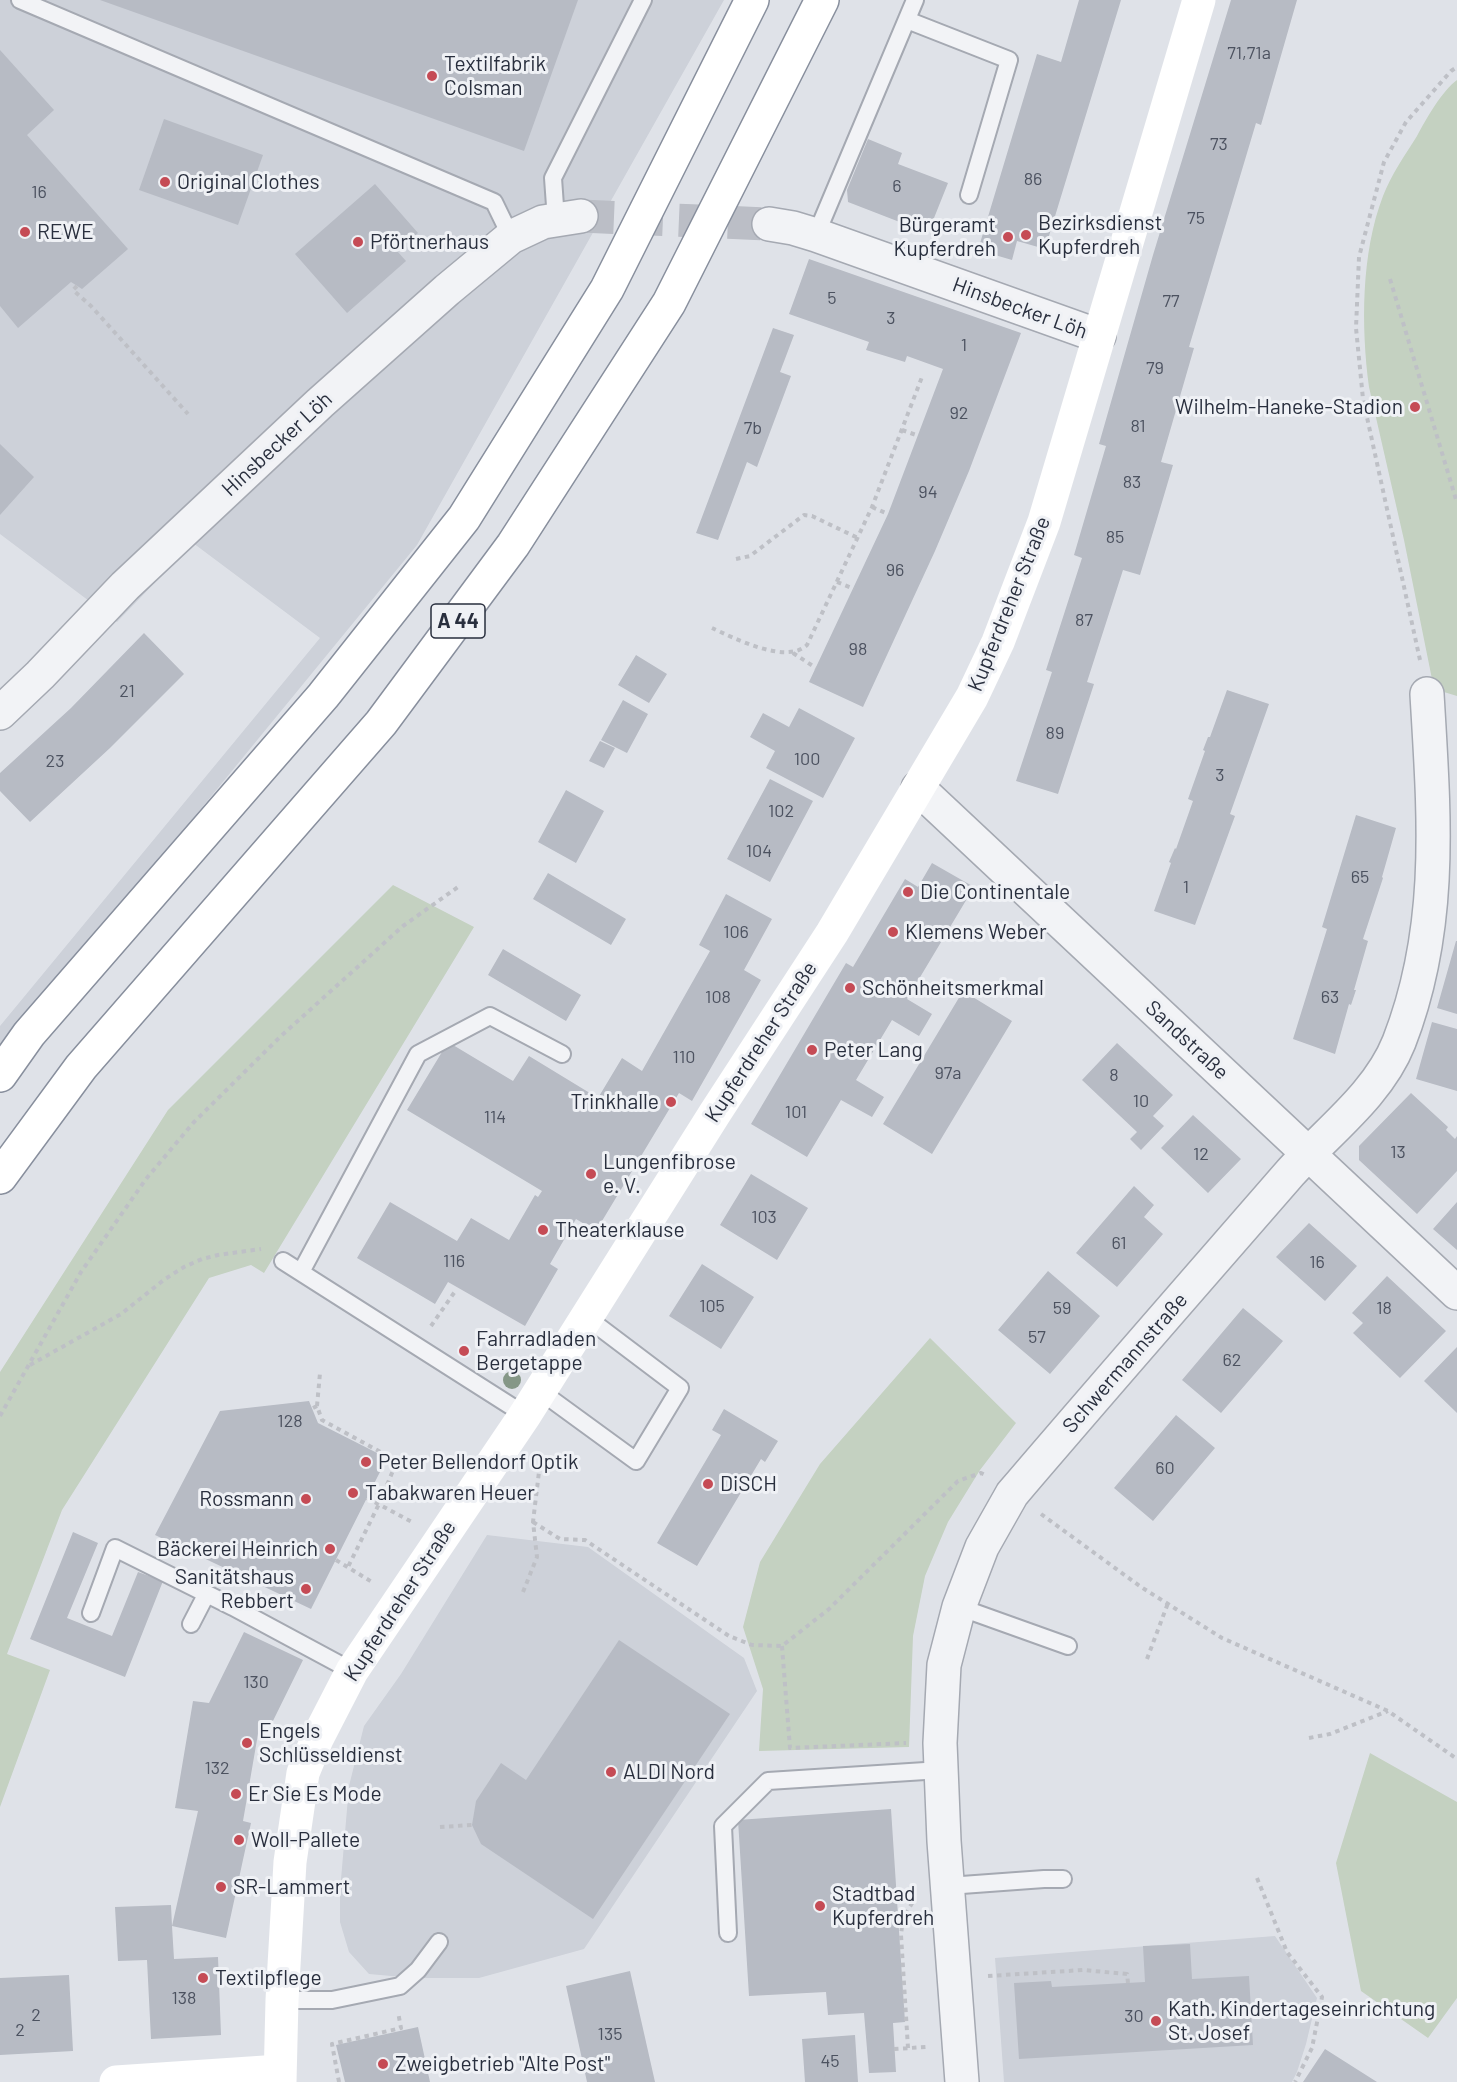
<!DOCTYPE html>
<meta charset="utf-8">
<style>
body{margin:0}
canvas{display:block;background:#dfe2e8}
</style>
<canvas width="1457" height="2082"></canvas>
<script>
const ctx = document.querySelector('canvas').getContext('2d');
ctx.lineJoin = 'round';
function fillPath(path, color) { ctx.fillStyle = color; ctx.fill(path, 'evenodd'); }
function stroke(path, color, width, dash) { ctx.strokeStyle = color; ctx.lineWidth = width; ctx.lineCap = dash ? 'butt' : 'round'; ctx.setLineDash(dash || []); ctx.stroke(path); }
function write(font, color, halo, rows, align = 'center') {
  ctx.font = font + ' Barlow,sans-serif'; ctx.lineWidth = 6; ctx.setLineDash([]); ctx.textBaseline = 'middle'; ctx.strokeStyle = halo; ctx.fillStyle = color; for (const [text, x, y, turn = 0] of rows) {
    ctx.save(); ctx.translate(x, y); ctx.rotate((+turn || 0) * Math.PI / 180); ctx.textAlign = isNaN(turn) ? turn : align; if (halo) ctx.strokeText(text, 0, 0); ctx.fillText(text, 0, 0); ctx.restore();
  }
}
fillPath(new Path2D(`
 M 0,0 L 724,0 L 417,545 L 0,1054 L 0,1026 L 320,638 L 193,543 L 117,622 L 0,534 Z
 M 487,1535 L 588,1547 L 744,1658 L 757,1691 L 584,1949 L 479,1978 L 414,1978 L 369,1974 L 349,1952 L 340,1922 L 340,1891 L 349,1786 L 364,1726 L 401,1674 Z
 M 1275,1936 L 1317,1998 L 1306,2044 L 1297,2072 L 1292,2082 L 1004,2082 L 995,1958 Z`), '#cdd1d9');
fillPath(new Path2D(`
 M 1457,80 L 1457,696 L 1434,689 L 1404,540 L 1369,387 C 1361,327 1361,253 1383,196 C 1391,175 1405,155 1417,136 C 1426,119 1442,91 1457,80 Z
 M 393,885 L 474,927 L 264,1273 L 251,1265 L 209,1278 L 62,1510 L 7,1654 L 50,1670 L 0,1807 L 0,1372 L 168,1110 Z
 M 930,1338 L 1016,1423 L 980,1470 L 948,1522 L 925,1576 L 913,1636 L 909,1747 L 759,1751 L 763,1689 L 743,1627 L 760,1562 L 820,1464 Z
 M 1370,1753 L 1457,1802 L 1457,1998 L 1428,2038 L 1361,1991 L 1336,1863 Z`), '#c4d1c1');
fillPath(new Path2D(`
 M 100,0 L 578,0 L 524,151 Z
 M 1079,0 L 1121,0 L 1045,249 L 1017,241 L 1012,260 L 978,250 L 1037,54 L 1061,62 Z
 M 1231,0 L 1297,0 L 1261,125 L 1256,123 L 1189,347 L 1194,348 L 1161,462 L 1173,465 L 1157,519 L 1140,575 L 1123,570 L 1087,682 L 1094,684 L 1058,794 L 1016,781 L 1052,672 L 1046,670 L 1082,558 L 1074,555 L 1106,446 L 1099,444 L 1153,255 Z
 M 0,50 L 54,110 L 27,135 L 128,249 L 82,289 L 71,282 L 18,328 L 0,306 Z
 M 164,119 L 263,155 L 238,225 L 139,190 Z
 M 868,139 L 902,153 L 898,164 L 948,183 L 928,233 L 848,202 L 847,190 Z
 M 375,184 L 418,233 L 397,251 L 406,261 L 347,313 L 295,254 Z
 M 809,259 L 1021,333 L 969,471 L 935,551 L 863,707 L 809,682 L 888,514 L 943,369 L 907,356 L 905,362 L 866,350 L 869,342 L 789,314 Z
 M 773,328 L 794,335 L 780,372 L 791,376 L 757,467 L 747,462 L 718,540 L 696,533 Z
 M 0,444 L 34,477 L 0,515 Z
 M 144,633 L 184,674 L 110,748 L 30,822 L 0,791 L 0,773 L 71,708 Z
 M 636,655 L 667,674 L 649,703 L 618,685 Z
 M 1227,690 L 1269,704 L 1230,814 L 1235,816 L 1195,925 L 1154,911 L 1171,863 L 1169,862 L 1175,848 L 1176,849 L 1193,801 L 1188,799 L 1205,751 L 1203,750 L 1208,737 L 1210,737 Z
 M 623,700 L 648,714 L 627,753 L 601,740 Z
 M 799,708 L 855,738 L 823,798 L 766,768 L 775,751 L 750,737 L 763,713 L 789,727 Z
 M 600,741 L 615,748 L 604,768 L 589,761 Z
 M 770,779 L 813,801 L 770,882 L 727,859 Z
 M 566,790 L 604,811 L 576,863 L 538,842 Z
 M 1356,815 L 1396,828 L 1382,877 L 1383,878 L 1363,939 L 1368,941 L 1354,990 L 1356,990 L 1351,1005 L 1349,1004 L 1335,1054 L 1293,1039 L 1327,929 L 1322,927 Z
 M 932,863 L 974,887 L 907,999 L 932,1014 L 919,1036 L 892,1020 L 856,1080 L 884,1097 L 872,1117 L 841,1100 L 807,1157 L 751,1124 L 846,963 L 853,967 L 905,879 L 918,887 Z
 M 548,873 L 626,919 L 611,945 L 533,899 Z
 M 726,894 L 772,919 L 744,970 L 761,980 L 692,1101 L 679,1093 L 596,1231 L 576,1219 L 550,1264 L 558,1269 L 525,1326 L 448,1282 L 435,1304 L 357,1258 L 390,1202 L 457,1241 L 471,1218 L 509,1240 L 535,1195 L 538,1197 L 542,1191 L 407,1110 L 448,1042 L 513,1081 L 529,1056 L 598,1098 L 622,1058 L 642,1071 L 710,951 L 699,945 Z
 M 1456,941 L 1457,941 L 1457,1014 L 1437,1008 Z
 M 503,949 L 581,995 L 566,1021 L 488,975 Z
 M 963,991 L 1012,1021 L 932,1154 L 883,1124 Z
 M 1432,1022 L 1457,1029 L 1457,1091 L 1416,1079 Z
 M 1117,1043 L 1173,1095 L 1153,1116 L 1164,1126 L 1141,1150 L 1130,1139 L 1137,1132 L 1082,1080 Z
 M 1411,1093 L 1448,1127 L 1446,1130 L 1455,1139 L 1457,1136 L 1457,1171 L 1417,1214 L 1359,1160 L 1359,1146 Z
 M 1193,1115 L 1241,1159 L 1208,1193 L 1161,1148 Z
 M 751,1174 L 808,1208 L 777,1260 L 720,1225 Z
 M 1134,1186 L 1154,1205 L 1144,1217 L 1163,1234 L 1117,1287 L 1076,1253 Z
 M 1457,1202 L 1457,1250 L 1433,1229 Z
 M 1309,1223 L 1357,1266 L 1325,1301 L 1276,1257 Z
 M 702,1264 L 754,1297 L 721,1349 L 669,1316 Z
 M 1048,1271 L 1100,1316 L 1050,1374 L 998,1330 Z
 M 1387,1276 L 1446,1331 L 1400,1378 L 1353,1333 L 1363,1323 L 1352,1313 Z
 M 1243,1308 L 1283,1341 L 1221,1413 L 1182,1380 Z
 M 1457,1347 L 1457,1413 L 1424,1381 Z
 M 309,1401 L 318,1423 L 387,1458 L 311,1609 L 155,1535 L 220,1411 Z
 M 724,1409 L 778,1441 L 765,1462 L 761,1459 L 697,1566 L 657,1543 L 721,1435 L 712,1430 Z
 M 1176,1415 L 1215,1448 L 1153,1521 L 1114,1488 Z
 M 73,1532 L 98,1543 L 67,1618 L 112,1636 L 138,1572 L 163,1581 L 125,1677 L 30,1639 Z
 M 244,1632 L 303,1660 L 268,1731 L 259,1728 L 243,1821 L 251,1823 L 226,1938 L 172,1926 L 174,1959 L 218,1957 L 221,2035 L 151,2039 L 147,1960 L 118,1961 L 115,1907 L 171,1905 L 172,1926 L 198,1811 L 175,1808 L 193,1701 L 209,1703 Z
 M 619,1640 L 730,1714 L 593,1919 L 481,1844 L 472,1825 L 476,1801 L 501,1763 L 526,1780 Z
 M 891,1809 L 905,2022 L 893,2023 L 896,2072 L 869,2073 L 864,2013 L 828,2015 L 826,1992 L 749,1996 L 738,1820 Z
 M 1190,1944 L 1192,1979 L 1249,1976 L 1253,2045 L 1019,2059 L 1014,1983 L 1051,1981 L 1052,1987 L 1145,1982 L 1143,1946 Z
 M 630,1971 L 655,2082 L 587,2082 L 566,1986 Z
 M 69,1975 L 73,2051 L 0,2055 L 0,1978 Z
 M 418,2027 L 430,2082 L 345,2082 L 336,2045 Z
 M 855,2035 L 858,2082 L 805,2082 L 802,2039 Z
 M 1325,2049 L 1377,2082 L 1303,2082 Z`), '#b7bbc4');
stroke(new Path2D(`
 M 581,216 L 769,224`), '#bbbec6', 33, [33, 16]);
const lane = new Path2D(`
 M 20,0 L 494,202 L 511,237
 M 907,20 L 1009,60 L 969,195
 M 556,220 L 553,178 L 643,0
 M 816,235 L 915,0
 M 283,1261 L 525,1415
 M 301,1272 L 418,1054 L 490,1016 L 562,1054
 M 540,1391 L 636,1461 L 680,1388 L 586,1317
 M 959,1607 L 1068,1646
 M 91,1613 L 115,1548 L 233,1607 L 352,1671
 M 191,1624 L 206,1595
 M 948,1886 L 1044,1879 L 1063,1879
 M 728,1933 L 723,1826 L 768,1781 L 941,1770
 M 282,2000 L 332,2000 L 400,1986 L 418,1970 L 439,1942`);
const street = new Path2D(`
 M 769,224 L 793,228 L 816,235 L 1099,336
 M 0,713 L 40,675 L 125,586 L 320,403 L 447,290 L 511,237 L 543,222 L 581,216
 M 918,788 L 1457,1293
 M 962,2082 L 944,1841 L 940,1743 L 944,1665 L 959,1607 L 982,1547 L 1012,1494 C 1104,1386 1197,1280 1290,1173 C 1327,1132 1378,1095 1399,1042 C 1444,927 1434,814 1427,694`);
const highway = new Path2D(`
 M 0,1075 L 29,1034 L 323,696 L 464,518 L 607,289 L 752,0
 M 0,1177 L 81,1067 L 381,723 L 513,545 L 669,303 L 822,0`);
stroke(lane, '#a5a9b2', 20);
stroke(street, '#a5a9b2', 36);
stroke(highway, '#888f9d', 36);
stroke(new Path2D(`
 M 1390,279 L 1457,503
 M 77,286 L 73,290 L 91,306 L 188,414
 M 902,430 L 919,436
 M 872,507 L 888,514
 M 736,559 L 750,556 L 804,515 L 812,516 L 858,538
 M 837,582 L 854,589
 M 712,628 C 734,638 786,665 807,645 L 872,507 L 922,377
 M 793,653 L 816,668
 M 1420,660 L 1363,399 L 1356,328 L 1359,257 L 1384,162 L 1406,122 L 1451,71 L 1457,67
 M 431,1326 L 456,1290
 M 30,1365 L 121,1314 L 165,1279 L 184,1267 L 202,1259 L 218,1255 L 261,1249
 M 317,1406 L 320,1373
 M 313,1408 L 317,1406 L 322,1420 L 397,1461 L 379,1504 L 348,1567
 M 0,1416 L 81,1272 L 146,1179 L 194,1122 L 281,1036 L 403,926 L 458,887
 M 367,1498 L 412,1522
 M 1041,1514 L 1141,1587 L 1222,1638 L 1388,1711 L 1457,1759
 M 533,1522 L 560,1539 L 585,1540 L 729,1636 L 752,1645 L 782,1646 L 829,1609 L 958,1481 L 981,1473 L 985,1475
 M 336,1560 L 372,1582
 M 523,1592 L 537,1557 L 533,1522 L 541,1455
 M 782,1646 L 790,1748 L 906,1743
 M 1147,1659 L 1168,1603
 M 1309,1738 L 1330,1734 L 1388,1711
 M 440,1827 L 472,1825
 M 1257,1878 L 1287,1952 L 1322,1997 L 1312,2048 L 1295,2082
 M 988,1976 L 1083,1970 L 1127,1974 L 1128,1983
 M 908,2048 L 901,1935 L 903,1918 L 914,1900
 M 894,2049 L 926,2047
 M 339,2082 L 332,2044 L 401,2028 L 398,2012`), '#bec0c6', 4, [4.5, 4.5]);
stroke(lane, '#f2f3f6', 16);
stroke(street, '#f2f3f6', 33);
stroke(new Path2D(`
 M 116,2082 L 280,2071
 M 280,2082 L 282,2000 L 290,1862 L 303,1773 L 317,1739 L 352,1671 L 525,1415 L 715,1113 L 832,933 L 972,697 L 998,642 L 1044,522 L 1199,0`), '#fff', 33);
stroke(highway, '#fff', 33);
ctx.fillStyle = '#859787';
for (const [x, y] of [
 [512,1380]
]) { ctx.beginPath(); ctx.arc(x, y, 9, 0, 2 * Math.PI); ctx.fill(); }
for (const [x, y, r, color] of [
 [432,76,6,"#c54b55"],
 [165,182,6,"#c54b55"],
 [25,232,6,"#c54b55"],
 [1026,235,6,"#c54b55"],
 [1008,237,6,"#c54b55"],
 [358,242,6,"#c54b55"],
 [1415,407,6,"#c54b55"],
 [908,892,6,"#c54b55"],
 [893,932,6,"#c54b55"],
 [850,988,6,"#c54b55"],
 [812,1050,6,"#c54b55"],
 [671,1102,6,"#c54b55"],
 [591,1174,6,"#c54b55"],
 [543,1230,6,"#c54b55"],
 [464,1351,6,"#c54b55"],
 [366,1462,6,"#c54b55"],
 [708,1484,6,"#c54b55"],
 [353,1493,6,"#c54b55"],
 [306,1499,6,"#c54b55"],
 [330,1549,6,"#c54b55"],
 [306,1589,6,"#c54b55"],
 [247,1743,6,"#c54b55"],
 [611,1772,6,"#c54b55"],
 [236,1794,6,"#c54b55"],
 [239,1840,6,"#c54b55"],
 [221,1887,6,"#c54b55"],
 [820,1906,6,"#c54b55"],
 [203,1978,6,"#c54b55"],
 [1156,2021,6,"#c54b55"],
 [383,2064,6,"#c54b55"]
]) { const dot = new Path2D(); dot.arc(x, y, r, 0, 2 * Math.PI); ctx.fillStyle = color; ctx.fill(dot); stroke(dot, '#eff1f5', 2); }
write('18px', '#4c5260', null, [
 ["71,71a",1249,53],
 ["73",1219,144],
 ["86",1033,179],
 ["6",897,186],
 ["16",39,192],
 ["75",1196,218],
 ["5",832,298],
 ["77",1171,301],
 ["3",891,318],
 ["1",964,345],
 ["79",1155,368],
 ["92",959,413],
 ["81",1138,426],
 ["7b",753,428],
 ["83",1132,482],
 ["94",928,492],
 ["85",1115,537],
 ["96",895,570],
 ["87",1084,620],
 ["98",858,649],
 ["21",127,691],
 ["89",1055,733],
 ["100",807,759],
 ["23",55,761],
 ["3",1220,775],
 ["102",781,811],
 ["104",759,851],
 ["65",1360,877],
 ["1",1186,887],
 ["106",736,932],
 ["108",718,997],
 ["63",1330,997],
 ["110",684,1057],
 ["97a",948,1073],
 ["8",1114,1075],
 ["10",1141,1101],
 ["101",796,1112],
 ["114",495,1117],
 ["13",1398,1152],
 ["12",1201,1154],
 ["103",764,1217],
 ["61",1119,1243],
 ["116",454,1261],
 ["16",1317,1262],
 ["105",712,1306],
 ["59",1062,1308],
 ["18",1384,1308],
 ["57",1037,1337],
 ["62",1232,1360],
 ["128",290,1421],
 ["60",1165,1468],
 ["130",256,1682],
 ["132",217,1768],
 ["138",184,1998],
 ["2",36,2015],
 ["30",1134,2016],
 ["2",20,2030],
 ["135",610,2034],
 ["45",830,2061]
]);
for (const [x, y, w] of [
 [458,621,54]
]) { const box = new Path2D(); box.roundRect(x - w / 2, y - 17, w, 34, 4.5); ctx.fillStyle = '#eff1f5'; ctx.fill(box); stroke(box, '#292f3e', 1.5); }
write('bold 20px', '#292f3e', null, [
 ["A 44",458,621]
]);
write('21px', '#292f3e', '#eff1f5', [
 ["Textilfabrik",444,64],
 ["Colsman",444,88],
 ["Original Clothes",177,182],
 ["Bezirksdienst",1038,223],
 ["Kupferdreh",1038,247],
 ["Bürgeramt",996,225,"right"],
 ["Kupferdreh",996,249,"right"],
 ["REWE",37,232],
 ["Pförtnerhaus",370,242],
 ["Wilhelm-Haneke-Stadion",1403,407,"right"],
 ["Die Continentale",920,892],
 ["Klemens Weber",905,932],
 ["Schönheitsmerkmal",862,988],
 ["Peter Lang",824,1050],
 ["Trinkhalle",659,1102,"right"],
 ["Lungenfibrose",603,1162],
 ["e. V.",603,1186],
 ["Theaterklause",555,1230],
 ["Fahrradladen",476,1339],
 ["Bergetappe",476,1363],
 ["Peter Bellendorf Optik",378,1462],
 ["DiSCH",720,1484],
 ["Tabakwaren Heuer",365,1493],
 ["Rossmann",294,1499,"right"],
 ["Bäckerei Heinrich",318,1549,"right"],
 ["Sanitätshaus",294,1577,"right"],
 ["Rebbert",294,1601,"right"],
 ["Engels",259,1731],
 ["Schlüsseldienst",259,1755],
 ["ALDI Nord",623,1772],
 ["Er Sie Es Mode",248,1794],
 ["Woll-Pallete",251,1840],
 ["SR-Lammert",233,1887],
 ["Stadtbad",832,1894],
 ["Kupferdreh",832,1918],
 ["Textilpflege",215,1978],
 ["Kath. Kindertageseinrichtung",1168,2009],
 ["St. Josef",1168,2033],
 ["Zweigbetrieb \"Alte Post\"",395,2064]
], 'left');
write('21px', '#292f3e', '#eff1f5', [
 ["Hinsbecker Löh",1020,308,20],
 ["Hinsbecker Löh",277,444,-43],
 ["Kupferdreher Straße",1009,604,-68],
 ["Sandstraße",1187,1040,43],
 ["Kupferdreher Straße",761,1042,-57],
 ["Schwermannstraße",1125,1363,-49],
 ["Kupferdreher Straße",400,1601,-57]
]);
</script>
